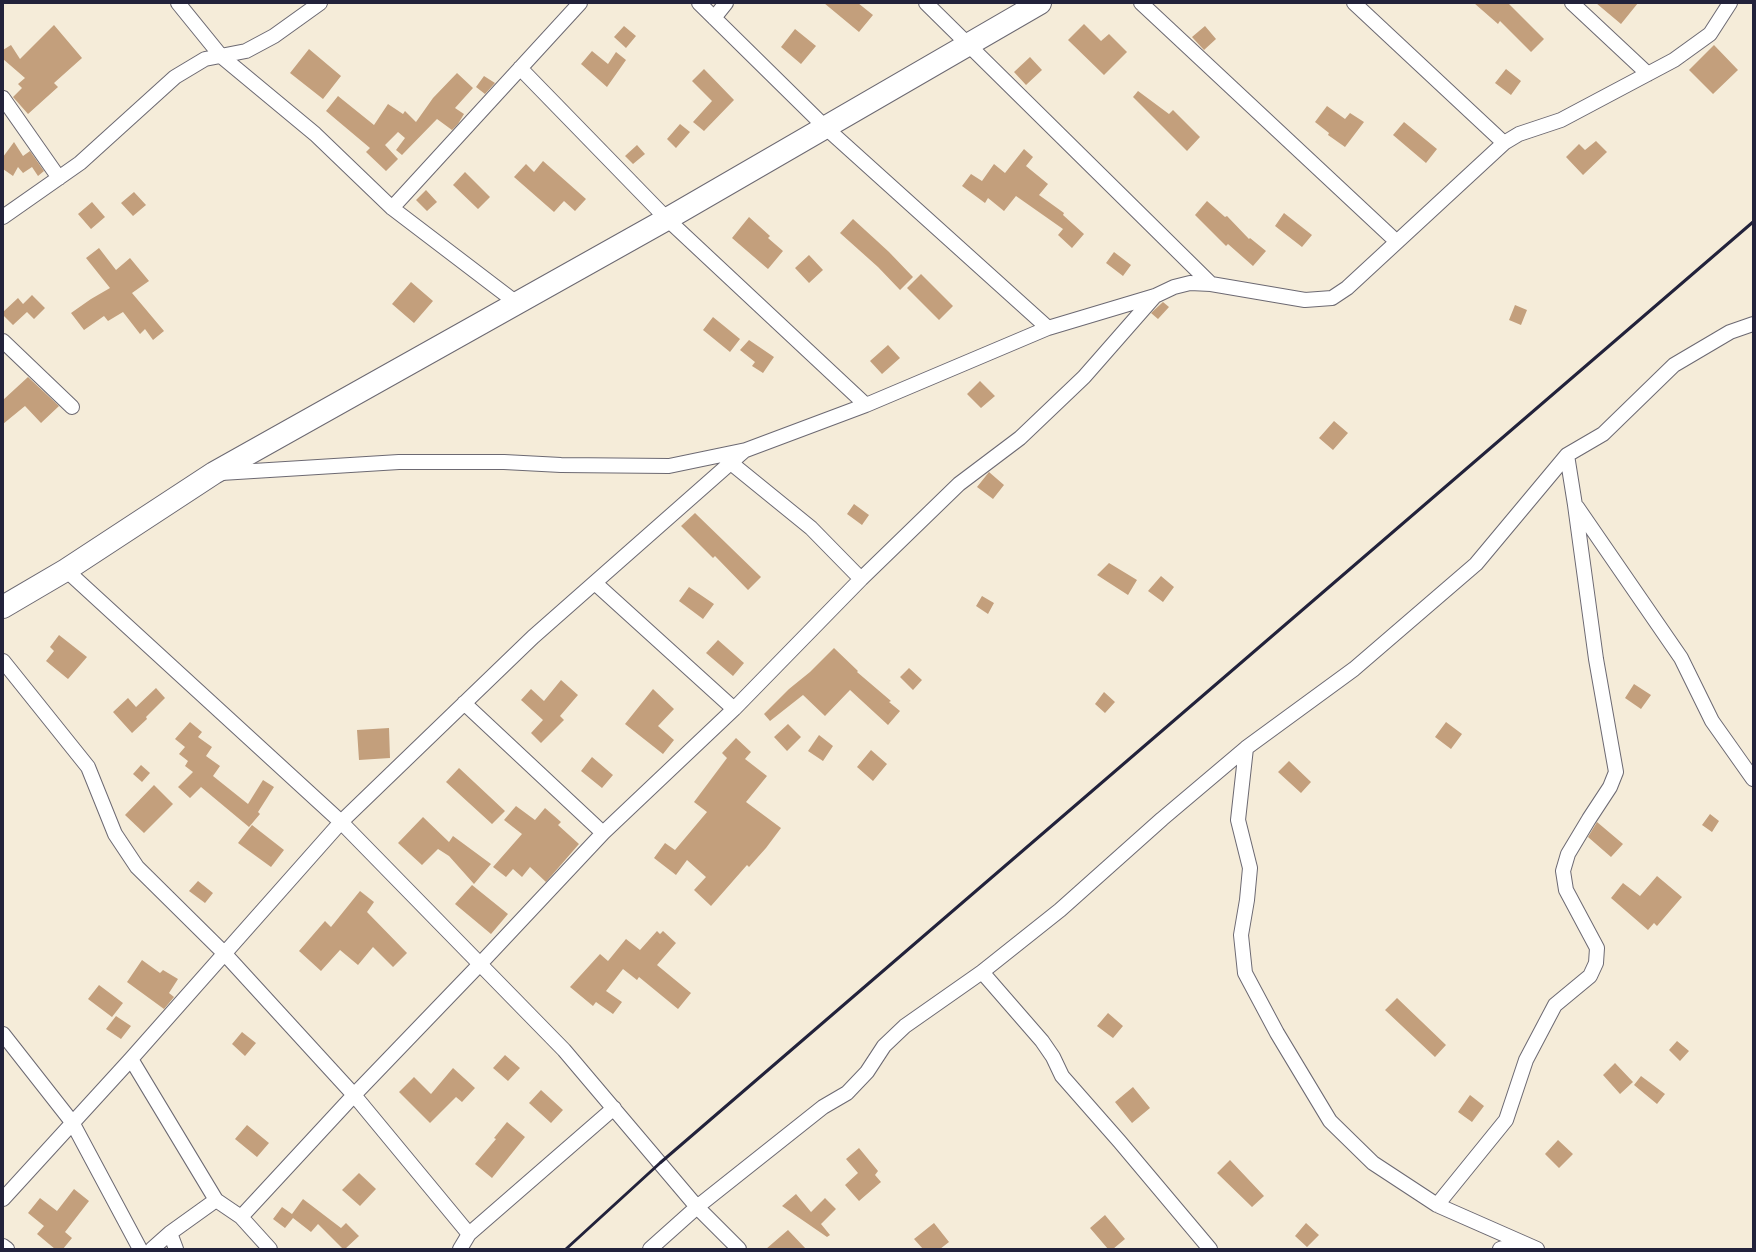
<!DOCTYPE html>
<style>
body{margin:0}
#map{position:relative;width:1756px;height:1252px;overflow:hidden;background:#f5ecd9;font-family:"Playpen Sans",sans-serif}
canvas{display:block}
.frame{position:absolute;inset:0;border:4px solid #22223b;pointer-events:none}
</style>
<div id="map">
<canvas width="1756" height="1252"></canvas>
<div class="frame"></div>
</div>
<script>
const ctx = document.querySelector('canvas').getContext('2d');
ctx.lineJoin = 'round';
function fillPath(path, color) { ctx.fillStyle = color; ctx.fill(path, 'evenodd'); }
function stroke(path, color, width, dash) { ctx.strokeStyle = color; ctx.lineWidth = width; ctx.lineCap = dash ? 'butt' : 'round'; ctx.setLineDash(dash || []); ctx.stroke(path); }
fillPath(new Path2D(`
 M 824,3 L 858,3 L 873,15 L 859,32 Z
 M 1474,3 L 1508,3 L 1544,39 L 1531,52 L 1500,21 L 1498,24 Z
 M 1596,3 L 1638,3 L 1621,24 Z
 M 1084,24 L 1101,41 L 1109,34 L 1127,52 L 1104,75 L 1068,40 Z
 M 54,25 L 82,58 L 54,83 L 58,87 L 28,114 L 13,97 L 22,88 L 18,84 L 25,78 L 3,59 L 3,50 L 11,45 L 20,59 Z
 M 624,26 L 636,36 L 626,48 L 614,37 Z
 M 1205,26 L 1216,39 L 1204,50 L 1192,37 Z
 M 795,29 L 816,46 L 801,64 L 781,47 Z
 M 1714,45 L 1738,70 L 1713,94 L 1689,70 Z
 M 309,49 L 341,76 L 323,99 L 290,73 Z
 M 592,51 L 608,64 L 616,52 L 626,60 L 607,87 L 581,64 Z
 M 1030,57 L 1042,70 L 1026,85 L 1014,72 Z
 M 704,69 L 734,100 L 704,131 L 693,122 L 712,101 L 692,81 Z
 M 1506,69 L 1521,81 L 1511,95 L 1495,83 Z
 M 457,73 L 473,88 L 455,108 L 464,114 L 458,124 L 452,130 L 437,119 L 402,155 L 396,150 L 405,138 L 398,132 L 385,145 L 398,159 L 386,171 L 366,152 L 370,148 L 326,111 L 338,96 L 374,125 L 388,104 L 403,114 L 405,111 L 416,122 L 433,98 Z
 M 484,76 L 495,83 L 485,94 L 476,87 Z
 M 1138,91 L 1169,114 L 1173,110 L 1200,137 L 1187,151 L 1133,97 Z
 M 1327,106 L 1345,119 L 1350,113 L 1364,122 L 1345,147 L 1328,135 L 1329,133 L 1315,122 Z
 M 1404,122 L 1437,149 L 1426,163 L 1393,135 Z
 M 680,124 L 690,132 L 676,148 L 667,139 Z
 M 1596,141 L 1607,152 L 1583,175 L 1566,157 L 1579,144 L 1585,150 Z
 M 14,142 L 23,156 L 30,151 L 44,171 L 38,176 L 32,167 L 23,173 L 18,167 L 13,176 L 3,169 L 3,157 Z
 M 637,145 L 645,154 L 633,164 L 625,156 Z
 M 1024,149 L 1033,157 L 1026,166 L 1048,184 L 1039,195 L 1064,213 L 1063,215 L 1084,234 L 1072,248 L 1058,235 L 1063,229 L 1016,196 L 1004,211 L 988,198 L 985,203 L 962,186 L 971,174 L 982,181 L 994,164 L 1005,173 Z
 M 543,161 L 586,199 L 575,211 L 564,201 L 554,212 L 514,177 L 526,164 L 534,172 Z
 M 465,172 L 490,197 L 478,209 L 453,185 Z
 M 426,190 L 437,202 L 427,211 L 416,200 Z
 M 134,192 L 146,205 L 133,216 L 121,203 Z
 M 1207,201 L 1225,217 L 1227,216 L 1249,239 L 1250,238 L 1266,251 L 1253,266 L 1228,244 L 1226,246 L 1195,215 Z
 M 92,202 L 105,217 L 91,229 L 78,214 Z
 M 1284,213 L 1312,235 L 1302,247 L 1275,226 Z
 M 749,217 L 770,236 L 768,238 L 783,251 L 768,269 L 732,238 Z
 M 853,219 L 889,252 L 913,277 L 900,290 L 878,267 L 840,233 Z
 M 99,248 L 116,270 L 130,258 L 149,281 L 132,293 L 164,331 L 153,340 L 145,329 L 140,334 L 123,312 L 108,321 L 104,316 L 84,330 L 71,313 L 91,299 L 110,288 L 86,258 Z
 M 1114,252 L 1131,265 L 1123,276 L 1106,263 Z
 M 809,255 L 823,270 L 809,283 L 795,268 Z
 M 921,274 L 953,306 L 939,320 L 907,288 Z
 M 411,282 L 433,301 L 414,323 L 392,304 Z
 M 32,295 L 45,308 L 34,319 L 27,312 L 13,325 L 3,315 L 3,312 L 18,298 L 23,304 Z
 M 1163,302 L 1169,307 L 1158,319 L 1151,313 Z
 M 1515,305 L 1527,310 L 1521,325 L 1509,320 Z
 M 713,317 L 740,339 L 730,352 L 703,330 Z
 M 749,340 L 774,357 L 763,373 L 752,366 L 755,362 L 740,350 Z
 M 888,345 L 900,358 L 882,374 L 870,361 Z
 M 28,377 L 59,406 L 41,423 L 25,406 L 3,424 L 3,400 Z
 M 980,381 L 995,396 L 981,408 L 967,394 Z
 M 1334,421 L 1348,433 L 1333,450 L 1319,438 Z
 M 989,472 L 1004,485 L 993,499 L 977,487 Z
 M 854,504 L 869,515 L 862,525 L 847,514 Z
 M 695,513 L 761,577 L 748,590 L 715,556 L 713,558 L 681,526 Z
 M 1109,563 L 1137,580 L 1128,595 L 1097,575 Z
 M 1161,576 L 1174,587 L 1163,602 L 1148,591 Z
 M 689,587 L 714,604 L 703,619 L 679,601 Z
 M 982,596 L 994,603 L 988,614 L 976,606 Z
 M 59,635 L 87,657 L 68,679 L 46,661 L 54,651 L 50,647 Z
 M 718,640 L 744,663 L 733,676 L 706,653 Z
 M 834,648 L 858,671 L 857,672 L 891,701 L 889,702 L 900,711 L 888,725 L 850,690 L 825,716 L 803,695 L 770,721 L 764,714 L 789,689 L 810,672 Z
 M 909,668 L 922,680 L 913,690 L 900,677 Z
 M 561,680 L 578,695 L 560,716 L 564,720 L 541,743 L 531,733 L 543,720 L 521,700 L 531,689 L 544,701 Z
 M 1634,684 L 1651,695 L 1641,709 L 1625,698 Z
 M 156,688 L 165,698 L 146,717 L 147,719 L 132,733 L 113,712 L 128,698 L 136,707 Z
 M 653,689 L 674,709 L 658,726 L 674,740 L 663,754 L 625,724 Z
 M 1104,692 L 1115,702 L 1105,713 L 1095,704 Z
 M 190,722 L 202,732 L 198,737 L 212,747 L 206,756 L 220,766 L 213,776 L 248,804 L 263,780 L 274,787 L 258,812 L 260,814 L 249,827 L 201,787 L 190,798 L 178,787 L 193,772 L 185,766 L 188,761 L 179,754 L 185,747 L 175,739 Z
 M 1446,722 L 1462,734 L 1451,749 L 1435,737 Z
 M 788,724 L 801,737 L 787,751 L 774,737 Z
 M 389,728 L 390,758 L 359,760 L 357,730 Z
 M 819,735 L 833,746 L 823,761 L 808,751 Z
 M 736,738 L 751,752 L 745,759 L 767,776 L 746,802 L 781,828 L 766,848 L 749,867 L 747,865 L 711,906 L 694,890 L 706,877 L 687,860 L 676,875 L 654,858 L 665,843 L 675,850 L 707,812 L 694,802 L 727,758 L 722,753 Z
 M 871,750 L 887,764 L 873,781 L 857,767 Z
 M 592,757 L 613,775 L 602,788 L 581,771 Z
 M 1289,761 L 1311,782 L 1301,793 L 1278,772 Z
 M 141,765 L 150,773 L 142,782 L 133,774 Z
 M 459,768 L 505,811 L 492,824 L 446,782 Z
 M 154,785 L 173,804 L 144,833 L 125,815 Z
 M 516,806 L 535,820 L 545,808 L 561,822 L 558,825 L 579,844 L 546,882 L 530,867 L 522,877 L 513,869 L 506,877 L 493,867 L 522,834 L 504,820 Z
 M 1710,814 L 1719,821 L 1712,832 L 1702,825 Z
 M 423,817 L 449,842 L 453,836 L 491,864 L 474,884 L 449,856 L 438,849 L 422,865 L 398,843 Z
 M 1597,822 L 1623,844 L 1611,857 L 1588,837 Z
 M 252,825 L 284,850 L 271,867 L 238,843 Z
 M 1657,876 L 1682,897 L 1657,926 L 1654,923 L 1648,930 L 1611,898 L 1623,883 L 1640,896 Z
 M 198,881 L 213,893 L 205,903 L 189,891 Z
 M 472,885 L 508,914 L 491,934 L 455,904 Z
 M 360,891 L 374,902 L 367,912 L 407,953 L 393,967 L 373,947 L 358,965 L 340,950 L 321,971 L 299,951 L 325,921 L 331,927 Z
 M 657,931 L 660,934 L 663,931 L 676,943 L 657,965 L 691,993 L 678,1009 L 639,977 L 637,980 L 623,969 L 606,991 L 622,1002 L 613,1014 L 596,1002 L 593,1006 L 570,987 L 600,954 L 608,961 L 626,939 L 640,950 Z
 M 142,960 L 160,973 L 163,970 L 178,979 L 169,993 L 174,997 L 164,1009 L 127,982 Z
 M 99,985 L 123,1003 L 112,1017 L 88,999 Z
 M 1397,998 L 1446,1045 L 1435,1057 L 1385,1010 Z
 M 1108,1013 L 1123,1026 L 1113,1038 L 1097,1026 Z
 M 116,1016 L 131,1026 L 121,1039 L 106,1029 Z
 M 242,1032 L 256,1043 L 245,1056 L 232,1044 Z
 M 1677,1041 L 1689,1051 L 1680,1061 L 1669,1050 Z
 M 505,1055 L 520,1068 L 508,1081 L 493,1068 Z
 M 1615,1063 L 1633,1082 L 1620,1094 L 1603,1075 Z
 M 453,1068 L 475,1088 L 462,1102 L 456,1097 L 430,1123 L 399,1092 L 414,1077 L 431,1094 Z
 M 1641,1076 L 1665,1094 L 1657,1104 L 1634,1085 Z
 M 1133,1087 L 1150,1108 L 1132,1123 L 1115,1102 Z
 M 541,1090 L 563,1110 L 551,1123 L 529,1103 Z
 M 1470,1095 L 1484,1106 L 1472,1122 L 1458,1112 Z
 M 507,1122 L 525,1137 L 492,1178 L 475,1164 L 496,1139 L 494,1138 Z
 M 247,1125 L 269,1143 L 257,1157 L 235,1139 Z
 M 1558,1140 L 1573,1154 L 1559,1168 L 1545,1154 Z
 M 859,1148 L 878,1171 L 875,1175 L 881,1182 L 859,1201 L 845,1185 L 858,1173 L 846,1159 Z
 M 1230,1160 L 1264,1196 L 1252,1207 L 1217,1173 Z
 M 359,1173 L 376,1189 L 360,1206 L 342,1190 Z
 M 74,1189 L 89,1201 L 65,1232 L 72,1238 L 63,1249 L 55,1249 L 37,1234 L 44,1226 L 28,1213 L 40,1198 L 57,1211 Z
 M 796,1194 L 811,1212 L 825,1198 L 836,1209 L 821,1224 L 830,1235 L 827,1237 L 782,1206 Z
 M 303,1199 L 341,1228 L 346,1223 L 359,1236 L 345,1249 L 343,1249 L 318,1224 L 311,1232 L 293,1218 L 285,1228 L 273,1219 L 282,1207 L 292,1214 Z
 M 1105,1215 L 1125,1239 L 1113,1249 L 1108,1249 L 1090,1228 Z
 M 934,1223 L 949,1242 L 940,1249 L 923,1249 L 914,1239 Z
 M 1306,1223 L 1319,1235 L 1307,1247 L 1295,1236 Z
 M 788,1230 L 806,1249 L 766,1249 Z`), '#c39f7c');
const minor = new Path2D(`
 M 178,3 L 221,56 L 315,134 L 392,208 L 518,304
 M 699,3 L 825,127 L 1048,328
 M 926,3 L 1211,284
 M 1141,3 L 1397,242
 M 1354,3 L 1504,143
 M 1572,3 L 1648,74
 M 714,18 L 726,3
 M 520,68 L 667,219 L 866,405
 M 3,98 L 59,178
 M 392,208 L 580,3
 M 3,217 L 80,163 L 175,77 L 205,59 L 246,51 L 274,36 L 320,3
 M 3,341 L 72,407
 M 731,463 L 811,528 L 861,579
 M 221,473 L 399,462 L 504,462 L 561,465 L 669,466 L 746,450 L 866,405 L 1048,328 L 1155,296 L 1174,287 L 1190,283 L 1211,284 L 1305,300 L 1332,298 L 1347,288 L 1504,143 L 1519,134 L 1561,120 L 1674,60 L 1710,34 L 1730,3
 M 1577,507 L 1681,658 L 1712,721 L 1753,779
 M 66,570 L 341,822 L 564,1050 L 697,1207 L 739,1249
 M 595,583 L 734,709
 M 3,661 L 88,767 L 115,834 L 137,867 L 224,953 L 354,1095 L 469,1234
 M 464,703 L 603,833
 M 1246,748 L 1238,820 L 1250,868 L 1247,900 L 1241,935 L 1245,973 L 1277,1033 L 1330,1121 L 1373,1163 L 1437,1205 L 1537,1249
 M 982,972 L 1042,1041 L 1053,1057 L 1062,1076 L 1120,1142 L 1210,1249
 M 3,1034 L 72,1122 L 140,1249
 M 131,1059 L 216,1200 L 241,1217 L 270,1249
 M 3,1199 L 131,1059 L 341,822 L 533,637 L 744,451
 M 1437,1205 L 1506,1120 L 1526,1060 L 1555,1005 L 1590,976 L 1596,963 L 1597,948 L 1566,890 L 1563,871 L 1568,854 L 1589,819 L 1610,787 L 1616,772 L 1596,659 L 1575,505 L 1567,455
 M 241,1217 L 354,1095 L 481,963 L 603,833 L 734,709 L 861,579 L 959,484 L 1020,438 L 1084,377 L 1155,296
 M 170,1233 L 176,1249
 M 3,1246 L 7,1249
 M 152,1249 L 170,1233 L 216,1200
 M 460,1249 L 469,1234 L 614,1108
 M 650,1249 L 697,1207 L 823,1107 L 847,1093 L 867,1072 L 884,1046 L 905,1026 L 982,972 L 1060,910 L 1162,819 L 1246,748 L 1354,669 L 1476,564 L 1567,455 L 1603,434 L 1674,365 L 1730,332 L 1753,324
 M 1500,1249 L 1521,1242`);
const primary = new Path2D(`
 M 3,607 L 66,570 L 214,473 L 667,219 L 1040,3`);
stroke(minor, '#6c6972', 16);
stroke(primary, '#6c6972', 24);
stroke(minor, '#fff', 14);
stroke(primary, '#fff', 22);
stroke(new Path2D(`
 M 566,1249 L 660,1163 L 1753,222`), '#22223b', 3);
</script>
